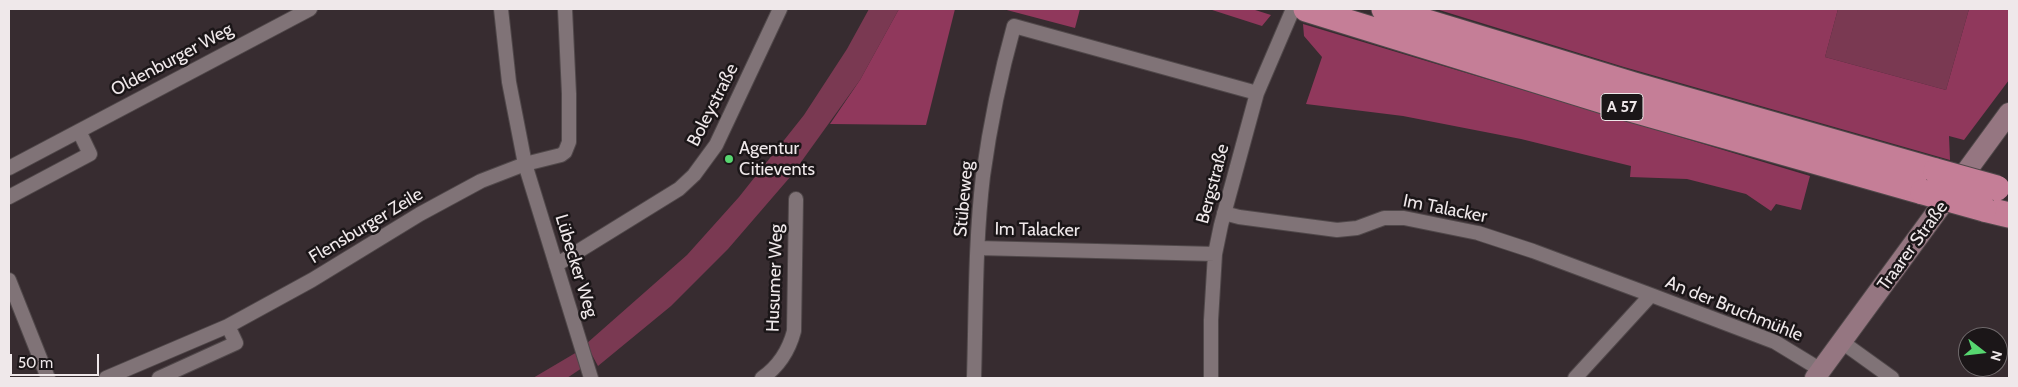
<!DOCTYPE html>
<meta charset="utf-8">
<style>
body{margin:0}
#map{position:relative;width:2018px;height:387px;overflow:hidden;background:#372c30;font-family:Cabin,sans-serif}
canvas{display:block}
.frame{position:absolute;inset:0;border:10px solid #efe8ea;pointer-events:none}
.north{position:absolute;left:1958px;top:327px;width:50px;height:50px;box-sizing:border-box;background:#1b1618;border:1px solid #706a6c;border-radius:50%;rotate:106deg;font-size:14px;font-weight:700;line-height:20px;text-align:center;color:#efe8ea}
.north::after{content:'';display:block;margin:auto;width:18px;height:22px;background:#57d670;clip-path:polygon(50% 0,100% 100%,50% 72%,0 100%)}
.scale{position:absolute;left:10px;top:354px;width:89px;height:22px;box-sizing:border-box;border:2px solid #efe8ea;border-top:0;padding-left:6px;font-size:15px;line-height:18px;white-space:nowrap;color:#efe8ea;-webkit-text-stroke:4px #1b1618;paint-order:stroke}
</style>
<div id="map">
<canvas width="2018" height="387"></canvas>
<div class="frame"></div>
<div class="north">N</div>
<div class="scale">50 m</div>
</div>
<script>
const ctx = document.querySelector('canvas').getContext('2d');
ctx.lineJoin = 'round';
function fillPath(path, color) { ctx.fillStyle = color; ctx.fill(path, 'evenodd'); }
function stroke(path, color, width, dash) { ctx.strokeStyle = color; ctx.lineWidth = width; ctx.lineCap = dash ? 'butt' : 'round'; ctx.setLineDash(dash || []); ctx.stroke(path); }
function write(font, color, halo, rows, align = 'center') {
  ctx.font = font + ' Cabin,sans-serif'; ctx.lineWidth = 5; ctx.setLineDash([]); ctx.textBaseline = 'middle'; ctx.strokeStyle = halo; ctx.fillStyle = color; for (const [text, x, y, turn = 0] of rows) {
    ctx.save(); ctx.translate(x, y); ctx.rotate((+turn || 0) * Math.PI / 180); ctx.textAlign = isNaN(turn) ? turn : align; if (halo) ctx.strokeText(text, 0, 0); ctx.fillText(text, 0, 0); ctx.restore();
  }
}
fillPath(new Path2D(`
 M 869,9 L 899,9 L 860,80 L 791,176 L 728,249 L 671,306 L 598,366 L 586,344 L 687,255 L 739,197 L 804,115 L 847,49 Z
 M 1838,9 L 1969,9 L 1946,90 L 1825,57 Z
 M 577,352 L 582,368 L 567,378 L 533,378 Z`), '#7a3952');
fillPath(new Path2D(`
 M 899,9 L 955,9 L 926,125 L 830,124 L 860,80 Z
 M 1003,9 L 1080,9 L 1075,28 Z
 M 1209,9 L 1252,9 L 1271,15 L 1262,26 Z
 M 1436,9 L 1838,9 L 1825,57 L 1946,90 L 1969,9 L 2009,9 L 2009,80 L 1964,140 L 1949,136 L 1950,160 L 1624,67 Z
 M 1303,24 L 1810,176 L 1801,210 L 1776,204 L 1771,211 L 1746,194 L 1687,179 L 1630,177 L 1631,166 L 1521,139 L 1403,116 L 1306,104 L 1322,57 L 1304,36 Z`), '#90385c');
const street = new Path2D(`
 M 501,9 L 509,82 L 525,164 L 591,378
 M 9,168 L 310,9
 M 9,197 L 90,154 L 79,131
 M 1224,213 L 1239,217 L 1337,230 L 1357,228 L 1384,218 L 1404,218 L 1478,233 L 1533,251 L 1651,295
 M 978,248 L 1215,254
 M 556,265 L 679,189 L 694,175 L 716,145 L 780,9
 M 9,280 L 48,378
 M 1842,342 L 1892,378
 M 106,378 L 228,326
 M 159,378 L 236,343 L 228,326 L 312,280 L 420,214 L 481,181 L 525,164 L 561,155 L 565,152 L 569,142 L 569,94 L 565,9
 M 762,378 C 778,367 789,350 794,331 L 796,199
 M 974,378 C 976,311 975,243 983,176 C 990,125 1000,76 1014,26 L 1257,93
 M 1211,378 L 1211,320 L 1215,254 L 1221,225 L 1257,93 L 1293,9
 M 1575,378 L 1651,295 L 1775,342 L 1821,370`);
const secondary = new Path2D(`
 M 1815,378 L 2009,113`);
const highway = new Path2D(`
 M 1306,9 L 1623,107 L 1923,192
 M 1384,9 L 1634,85 L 1936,171
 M 1984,209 L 2009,215`);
stroke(street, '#50484a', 16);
stroke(secondary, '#50484a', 22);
stroke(highway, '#50484a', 27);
stroke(street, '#807377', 14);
stroke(secondary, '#957681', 20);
stroke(highway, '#c57e97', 25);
const highwayBridge = new Path2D(`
 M 1936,171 L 1997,188
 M 1923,192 L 1984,209`);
stroke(highwayBridge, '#50484a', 27, []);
stroke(highwayBridge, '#c57e97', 25);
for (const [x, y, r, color] of [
 [729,159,5,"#57d670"]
]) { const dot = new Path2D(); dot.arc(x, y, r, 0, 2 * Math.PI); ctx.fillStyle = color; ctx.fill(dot); stroke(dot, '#1b1618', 2); }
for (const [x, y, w] of [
 [1622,107,42]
]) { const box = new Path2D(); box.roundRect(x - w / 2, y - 13.5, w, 27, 4); ctx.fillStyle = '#1b1618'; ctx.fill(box); stroke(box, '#efe8ea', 1); }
write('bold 16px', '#efe8ea', null, [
 ["A 57",1622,107]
]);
write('18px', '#efe8ea', '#1b1618', [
 ["Oldenburger Weg",172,60,-28],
 ["Boleystraße",713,105,-63],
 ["Bergstraße",1213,184,-75],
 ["Stübeweg",964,199,-85],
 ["Im Talacker",1445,209,11],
 ["Flensburger Zeile",366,226,-31],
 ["Im Talacker",1037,230,1],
 ["Traarer Straße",1913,246,-54],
 ["Lübecker Weg",576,266,73],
 ["Husumer Weg",775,278,-88],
 ["An der Bruchmühle",1734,309,22]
]);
write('18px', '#efe8ea', '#1b1618', [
 ["Agentur",739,149],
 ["Citievents",739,170]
], 'left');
</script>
